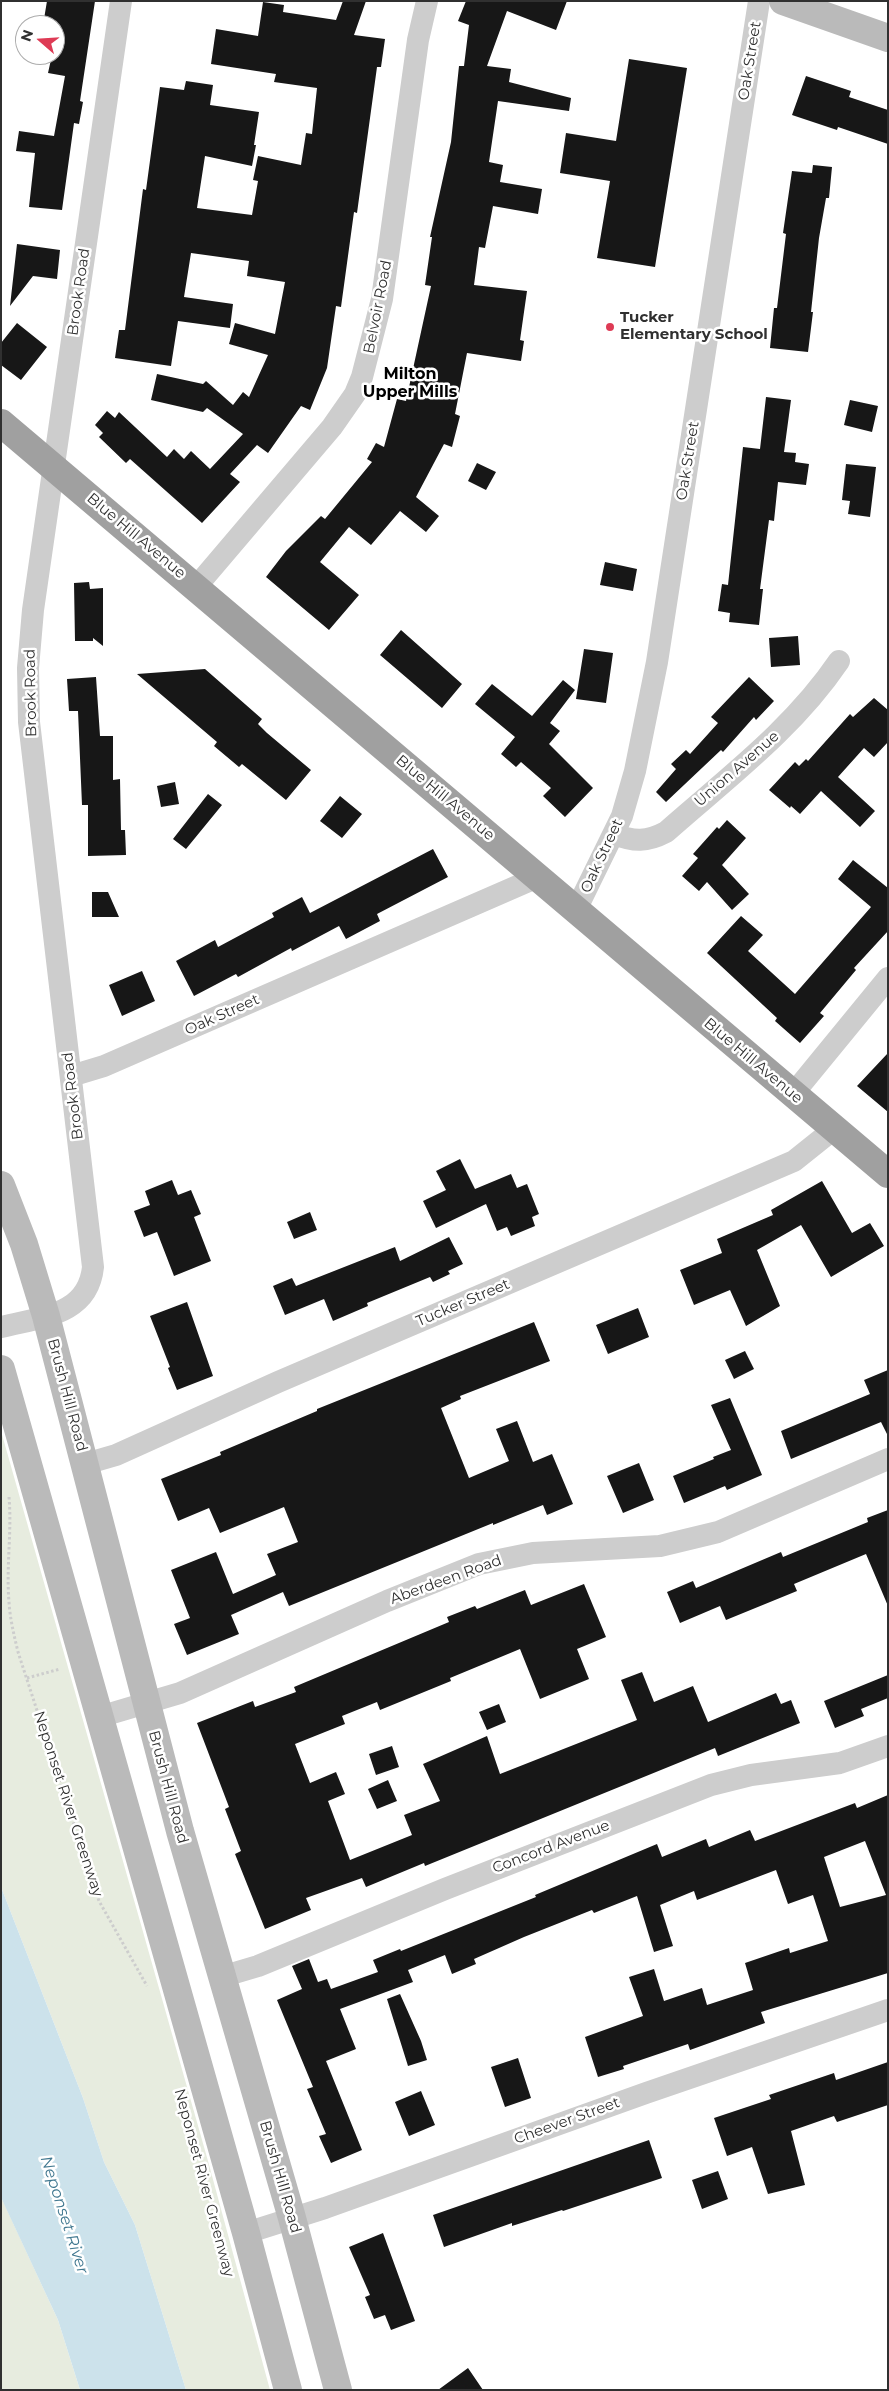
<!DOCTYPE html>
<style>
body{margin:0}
#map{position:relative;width:889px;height:2391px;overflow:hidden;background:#fff;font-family:Montserrat,sans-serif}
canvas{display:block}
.frame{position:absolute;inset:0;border:2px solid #303030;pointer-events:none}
.north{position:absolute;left:15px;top:15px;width:50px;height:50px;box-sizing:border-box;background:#fff;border:1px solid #acacac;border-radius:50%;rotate:289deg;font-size:14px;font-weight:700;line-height:20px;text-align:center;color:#303030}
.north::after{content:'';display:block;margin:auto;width:18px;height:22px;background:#de3b55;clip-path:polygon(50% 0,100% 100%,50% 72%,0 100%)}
</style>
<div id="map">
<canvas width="889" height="2391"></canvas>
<div class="frame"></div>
<div class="north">N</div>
</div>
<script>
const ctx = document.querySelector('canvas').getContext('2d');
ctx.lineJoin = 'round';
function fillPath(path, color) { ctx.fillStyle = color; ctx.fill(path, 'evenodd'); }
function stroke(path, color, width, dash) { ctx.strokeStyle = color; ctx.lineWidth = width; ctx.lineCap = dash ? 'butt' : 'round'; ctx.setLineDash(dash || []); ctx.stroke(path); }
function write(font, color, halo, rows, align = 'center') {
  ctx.font = font + ' Montserrat,sans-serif'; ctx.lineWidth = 5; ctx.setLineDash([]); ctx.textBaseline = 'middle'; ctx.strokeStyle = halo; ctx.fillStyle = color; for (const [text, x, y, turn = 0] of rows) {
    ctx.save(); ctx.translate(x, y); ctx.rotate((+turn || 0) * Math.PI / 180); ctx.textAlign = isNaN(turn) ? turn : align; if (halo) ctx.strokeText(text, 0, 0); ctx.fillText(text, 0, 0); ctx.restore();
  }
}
fillPath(new Path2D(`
 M 1,1431 L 208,2161 L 270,2390 L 186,2390 L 135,2225 L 104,2162 L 83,2098 L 1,1887 Z
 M 1,2197 L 58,2320 L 80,2390 L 1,2390 Z`), '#e7ecdf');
fillPath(new Path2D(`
 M 1,1887 L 83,2098 L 104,2162 L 135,2225 L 186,2390 L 80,2390 L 58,2320 L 4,2204 L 1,2197 Z`), '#cce2eb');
fillPath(new Path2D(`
 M 47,1 L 95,1 L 80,101 L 83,102 L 79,124 L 74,123 L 62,210 L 29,207 L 35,153 L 16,151 L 19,131 L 54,136 L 65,76 L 48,73 L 52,55 L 55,55 L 57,25 L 43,25 Z
 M 343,1 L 366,1 L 354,35 L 385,39 L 381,67 L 377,67 L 357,213 L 354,212 L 341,307 L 336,306 L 327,368 L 310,410 L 301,406 L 268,453 L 257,445 L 230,474 L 240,482 L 202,523 L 130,459 L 126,463 L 99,437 L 103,433 L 95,425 L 107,411 L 115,418 L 119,412 L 167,457 L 174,449 L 184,459 L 191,451 L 210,469 L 243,434 L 207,408 L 203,412 L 151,400 L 157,374 L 203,384 L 206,381 L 233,405 L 243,392 L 249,397 L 268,355 L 229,344 L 235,323 L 275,334 L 285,282 L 247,276 L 249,261 L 191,253 L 184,297 L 233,304 L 230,328 L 178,321 L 171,366 L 115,358 L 119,330 L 125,330 L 143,189 L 146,190 L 160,87 L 184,90 L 186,81 L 213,85 L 210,105 L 259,112 L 254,145 L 256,145 L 252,166 L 205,156 L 197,208 L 252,215 L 258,181 L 253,180 L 258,156 L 301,165 L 306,133 L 312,134 L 317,88 L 274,82 L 276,74 L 211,64 L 216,29 L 258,36 L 263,2 L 284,5 L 283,12 L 336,20 Z
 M 466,1 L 567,1 L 556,30 L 507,11 L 487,66 L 511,69 L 509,82 L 571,98 L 569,111 L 498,101 L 489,162 L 503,165 L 500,182 L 542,189 L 538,214 L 493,206 L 485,248 L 479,247 L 474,285 L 527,291 L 520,340 L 524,341 L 521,361 L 467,353 L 455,414 L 460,416 L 452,447 L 444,444 L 416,497 L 439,516 L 426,532 L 400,511 L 371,545 L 349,527 L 320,562 L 359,595 L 329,630 L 266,577 L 286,551 L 321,516 L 325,519 L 372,462 L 367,459 L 376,443 L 384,447 L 397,399 L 406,401 L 431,286 L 425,285 L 432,237 L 430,237 L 451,142 L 459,66 L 464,66 L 469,25 L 458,21 Z
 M 629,59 L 687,68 L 655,267 L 597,258 L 610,181 L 560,173 L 566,133 L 616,141 Z
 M 806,76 L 851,91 L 849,97 L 888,110 L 888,144 L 838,127 L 837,130 L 792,115 Z
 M 813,165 L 832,167 L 829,198 L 826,198 L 819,238 L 811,312 L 813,312 L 808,352 L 770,348 L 774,308 L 777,308 L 786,234 L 783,233 L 792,171 L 812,173 Z
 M 17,244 L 60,250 L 57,279 L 33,276 L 10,306 Z
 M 17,323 L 47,347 L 21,380 L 1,365 L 1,343 Z
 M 766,397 L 791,400 L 784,452 L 796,453 L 795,462 L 809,464 L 806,485 L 778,482 L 774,521 L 769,520 L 760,589 L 763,589 L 759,625 L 729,622 L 730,613 L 718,611 L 722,584 L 728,585 L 743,447 L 760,449 Z
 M 850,400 L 878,406 L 872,432 L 844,425 Z
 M 477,463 L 496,472 L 486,490 L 468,481 Z
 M 846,464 L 876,467 L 870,517 L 848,514 L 850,501 L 842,500 Z
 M 605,562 L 637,569 L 633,591 L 600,585 Z
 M 89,582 L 90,589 L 103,588 L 103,646 L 93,638 L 93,641 L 75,641 L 74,583 Z
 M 401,630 L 462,684 L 442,708 L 380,655 Z
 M 798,636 L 800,665 L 771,667 L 769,638 Z
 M 584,649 L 613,653 L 606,703 L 576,699 Z
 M 205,669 L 262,719 L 258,724 L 267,733 L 311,770 L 286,800 L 242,764 L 239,767 L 214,746 L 217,742 L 137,674 Z
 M 96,677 L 100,736 L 113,736 L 113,780 L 120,779 L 121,830 L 125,830 L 126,855 L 88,856 L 88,805 L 82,805 L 78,711 L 69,711 L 67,679 Z
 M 749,677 L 774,701 L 756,720 L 754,717 L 723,752 L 721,750 L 666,802 L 656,792 L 676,769 L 671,764 L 686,750 L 690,754 L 718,723 L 711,717 Z
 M 563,680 L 575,690 L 550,723 L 560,731 L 549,744 L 593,788 L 565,817 L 543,796 L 551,788 L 521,762 L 516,767 L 501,754 L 515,737 L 475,704 L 492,684 L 532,716 Z
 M 874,698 L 888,710 L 888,742 L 874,757 L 864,748 L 838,777 L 875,811 L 860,827 L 821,791 L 800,814 L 791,806 L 790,808 L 769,790 L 795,762 L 799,766 L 806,759 L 808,761 L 850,714 L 853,717 Z
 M 175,782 L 179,804 L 161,807 L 157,786 Z
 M 208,794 L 222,805 L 186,849 L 173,839 Z
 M 340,796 L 362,814 L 342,838 L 320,821 Z
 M 727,820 L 746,838 L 722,865 L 749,894 L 732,910 L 707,882 L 699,891 L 682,876 L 698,858 L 693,854 L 717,827 L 719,829 Z
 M 433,849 L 448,877 L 377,914 L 380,921 L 346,939 L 339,926 L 292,951 L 291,948 L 238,977 L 236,974 L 194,996 L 176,961 L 215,940 L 218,947 L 274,917 L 272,913 L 302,897 L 310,913 Z
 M 853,860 L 888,888 L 888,931 L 854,968 L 856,970 L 820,1013 L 824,1016 L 800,1043 L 775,1021 L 777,1018 L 707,953 L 741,916 L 763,935 L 748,951 L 795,994 L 871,907 L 838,879 Z
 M 92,892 L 108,892 L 119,917 L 92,917 Z
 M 142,971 L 155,1001 L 122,1016 L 109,985 Z
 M 888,1053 L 888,1112 L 857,1086 Z
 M 460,1159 L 475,1189 L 511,1174 L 517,1188 L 527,1184 L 539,1214 L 532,1217 L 535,1226 L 511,1236 L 507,1227 L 497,1231 L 486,1204 L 436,1228 L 423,1201 L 446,1190 L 436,1171 Z
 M 172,1180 L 178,1195 L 191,1190 L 201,1214 L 194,1217 L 211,1261 L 174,1276 L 157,1232 L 144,1237 L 134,1211 L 150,1205 L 145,1191 Z
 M 822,1181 L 852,1233 L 870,1223 L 884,1246 L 831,1277 L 801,1225 L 757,1250 L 780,1306 L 746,1326 L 730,1290 L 694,1305 L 680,1270 L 722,1253 L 717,1239 L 773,1215 L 771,1210 Z
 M 310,1212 L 317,1230 L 294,1239 L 287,1222 Z
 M 449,1237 L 463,1264 L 448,1271 L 450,1274 L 433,1282 L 430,1277 L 367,1303 L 368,1306 L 333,1321 L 324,1299 L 285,1315 L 273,1286 L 292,1278 L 296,1286 L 395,1247 L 400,1261 Z
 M 187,1302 L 213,1376 L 177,1390 L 168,1368 L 170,1367 L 150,1316 Z
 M 638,1308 L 649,1337 L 608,1354 L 596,1325 Z
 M 534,1322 L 550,1361 L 460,1396 L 461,1399 L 441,1408 L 469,1478 L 509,1461 L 496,1429 L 517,1421 L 533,1462 L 552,1454 L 573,1504 L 547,1515 L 543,1505 L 493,1525 L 493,1523 L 289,1606 L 283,1592 L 231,1615 L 239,1634 L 187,1655 L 174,1624 L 190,1618 L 171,1570 L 216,1552 L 233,1594 L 276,1575 L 267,1554 L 298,1542 L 284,1507 L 220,1533 L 209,1508 L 178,1521 L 161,1479 L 221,1455 L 220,1452 L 317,1411 L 317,1409 Z
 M 745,1351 L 754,1369 L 734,1379 L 725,1360 Z
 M 888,1370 L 888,1436 L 881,1422 L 791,1459 L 781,1431 L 870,1394 L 864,1380 Z
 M 730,1398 L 762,1475 L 727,1490 L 725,1486 L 684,1503 L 673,1476 L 714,1459 L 713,1457 L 731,1450 L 711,1405 Z
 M 639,1463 L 654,1500 L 623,1513 L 607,1476 Z
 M 888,1510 L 888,1606 L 866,1554 L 794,1584 L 797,1591 L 726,1620 L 720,1606 L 680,1623 L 667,1592 L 693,1581 L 696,1588 L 781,1552 L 783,1557 L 868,1522 L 867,1518 Z
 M 584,1584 L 606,1637 L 577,1649 L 589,1679 L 540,1699 L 520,1649 L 450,1678 L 451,1681 L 380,1710 L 377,1702 L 342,1716 L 345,1724 L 295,1744 L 310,1783 L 336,1772 L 345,1794 L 328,1801 L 350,1860 L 412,1835 L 404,1815 L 440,1801 L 423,1764 L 487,1736 L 500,1774 L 637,1720 L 621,1680 L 642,1672 L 654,1702 L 693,1686 L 708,1722 L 776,1693 L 781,1704 L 791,1700 L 800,1723 L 718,1756 L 715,1748 L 425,1866 L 424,1863 L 366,1887 L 362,1878 L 306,1898 L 311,1910 L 265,1929 L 235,1854 L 241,1851 L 225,1809 L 229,1807 L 197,1723 L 253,1701 L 255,1707 L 296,1692 L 294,1687 L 449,1622 L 447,1617 L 475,1606 L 477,1609 L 525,1590 L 531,1605 Z
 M 888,1675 L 888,1698 L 861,1709 L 864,1716 L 835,1728 L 824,1701 Z
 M 499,1704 L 506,1722 L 487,1730 L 479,1712 Z
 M 392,1746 L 399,1767 L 376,1775 L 369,1754 Z
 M 388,1780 L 397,1801 L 377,1809 L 368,1789 Z
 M 888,1795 L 888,1973 L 761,2012 L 765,2023 L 690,2050 L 688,2044 L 623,2066 L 624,2069 L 598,2077 L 585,2037 L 643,2016 L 629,1977 L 654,1969 L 664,2001 L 702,1988 L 707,2005 L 753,1990 L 745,1963 L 789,1948 L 790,1953 L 828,1941 L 813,1895 L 788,1904 L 776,1870 L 697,1900 L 694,1891 L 660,1905 L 673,1946 L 654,1952 L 637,1896 L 594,1913 L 592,1910 L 524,1937 L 474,1959 L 476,1964 L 452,1974 L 445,1955 L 408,1970 L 413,1982 L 340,2009 L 356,2049 L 326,2061 L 362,2150 L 331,2163 L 319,2136 L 326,2134 L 307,2089 L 313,2087 L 277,2000 L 302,1989 L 292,1966 L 309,1959 L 318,1982 L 327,1979 L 331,1989 L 378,1972 L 373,1960 L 400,1949 L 401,1951 L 536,1897 L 535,1895 L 657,1844 L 662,1857 L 706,1839 L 709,1847 L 750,1830 L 755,1841 L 855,1803 L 857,1808 ZM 865,1841 L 886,1895 L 840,1907 L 824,1857 Z
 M 400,1994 L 421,2041 L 427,2060 L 408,2066 L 387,1999 Z
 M 518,2058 L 531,2098 L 505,2107 L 491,2067 Z
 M 888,2062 L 888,2105 L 837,2122 L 834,2116 L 791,2131 L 805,2185 L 768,2194 L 752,2147 L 727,2156 L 714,2118 L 771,2099 L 769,2095 L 834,2073 L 836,2080 Z
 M 421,2091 L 435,2125 L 409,2136 L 395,2102 Z
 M 649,2140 L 662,2178 L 563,2211 L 562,2210 L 512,2226 L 512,2223 L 444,2247 L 433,2215 Z
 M 718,2171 L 728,2199 L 702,2209 L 692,2180 Z
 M 383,2233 L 415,2321 L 391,2330 L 385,2315 L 374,2319 L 365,2297 L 370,2295 L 349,2247 Z
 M 468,2368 L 483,2390 L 438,2390 Z`), '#171717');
stroke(new Path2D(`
 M 9,1497 C 12,1532 6,1567 9,1602 C 10,1619 14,1635 18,1652 L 99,1901 L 147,1986
 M 27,1678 L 60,1669`), '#cdcdcd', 3, [2.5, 2.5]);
stroke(new Path2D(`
 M 196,587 L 332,427 L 355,394 L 362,377 L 382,299 L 418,40 L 427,1
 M 614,834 C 634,842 647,842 666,832 C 727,778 793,729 839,661
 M 576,910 L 622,816 L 635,771 L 657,662 L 759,1
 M 71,1076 L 104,1066 L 538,877
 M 793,1094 L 888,978
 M 1,1327 C 40,1317 88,1316 93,1267 L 29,722 L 28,668 L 33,610 L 121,1
 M 85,1464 L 116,1455 L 278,1382 L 794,1161 L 834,1129
 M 99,1717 L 180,1693 L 387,1601 L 479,1564 L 533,1553 L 660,1546 L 718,1532 L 888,1459
 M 221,1977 L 258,1966 L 445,1889 L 711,1785 L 751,1775 L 840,1763 L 888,1746
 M 246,2233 L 325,2208 L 646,2093 L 888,2010`), '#cdcdcd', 22);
stroke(new Path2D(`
 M 783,1 L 888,38
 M 1,1185 L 24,1244 L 46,1316 L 180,1831 L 292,2218 L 338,2390
 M 1,1369 L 246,2233 L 288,2390`), '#bababa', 28);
stroke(new Path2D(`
 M 1,423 L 888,1174`), '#a0a0a0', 28);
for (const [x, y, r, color] of [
 [610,327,5,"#de3b55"]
]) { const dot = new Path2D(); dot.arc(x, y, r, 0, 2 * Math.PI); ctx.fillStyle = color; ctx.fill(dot); stroke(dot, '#fff', 2); }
write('15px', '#303030', '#fff', [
 ["Oak Street",750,61,-81],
 ["Brook Road",79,292,-82],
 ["Belvoir Road",378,307,-79],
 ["Oak Street",688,461,-81],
 ["Blue Hill Avenue",136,536,40],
 ["Brook Road",31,693,-91],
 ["Union Avenue",737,769,-41],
 ["Blue Hill Avenue",445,798,40],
 ["Oak Street",602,856,-65],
 ["Oak Street",222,1015,-24],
 ["Blue Hill Avenue",753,1061,40],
 ["Brook Road",73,1096,-97],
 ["Tucker Street",463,1303,-23],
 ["Brush Hill Road",67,1395,75],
 ["Aberdeen Road",446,1580,-20],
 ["Brush Hill Road",168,1787,75],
 ["Neponset River Greenway",68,1804,72],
 ["Concord Avenue",551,1847,-21],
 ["Cheever Street",567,2121,-20],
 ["Brush Hill Road",280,2177,74],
 ["Neponset River Greenway",204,2183,75]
]);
write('bold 15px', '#303030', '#fff', [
 ["Tucker",620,318],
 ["Elementary School",620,335]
], 'left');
write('bold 16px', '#000', '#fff', [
 ["Milton",410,374],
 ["Upper Mills",410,392]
]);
write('italic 16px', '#417890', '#fff', [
 ["Neponset River",64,2215,72]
]);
</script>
